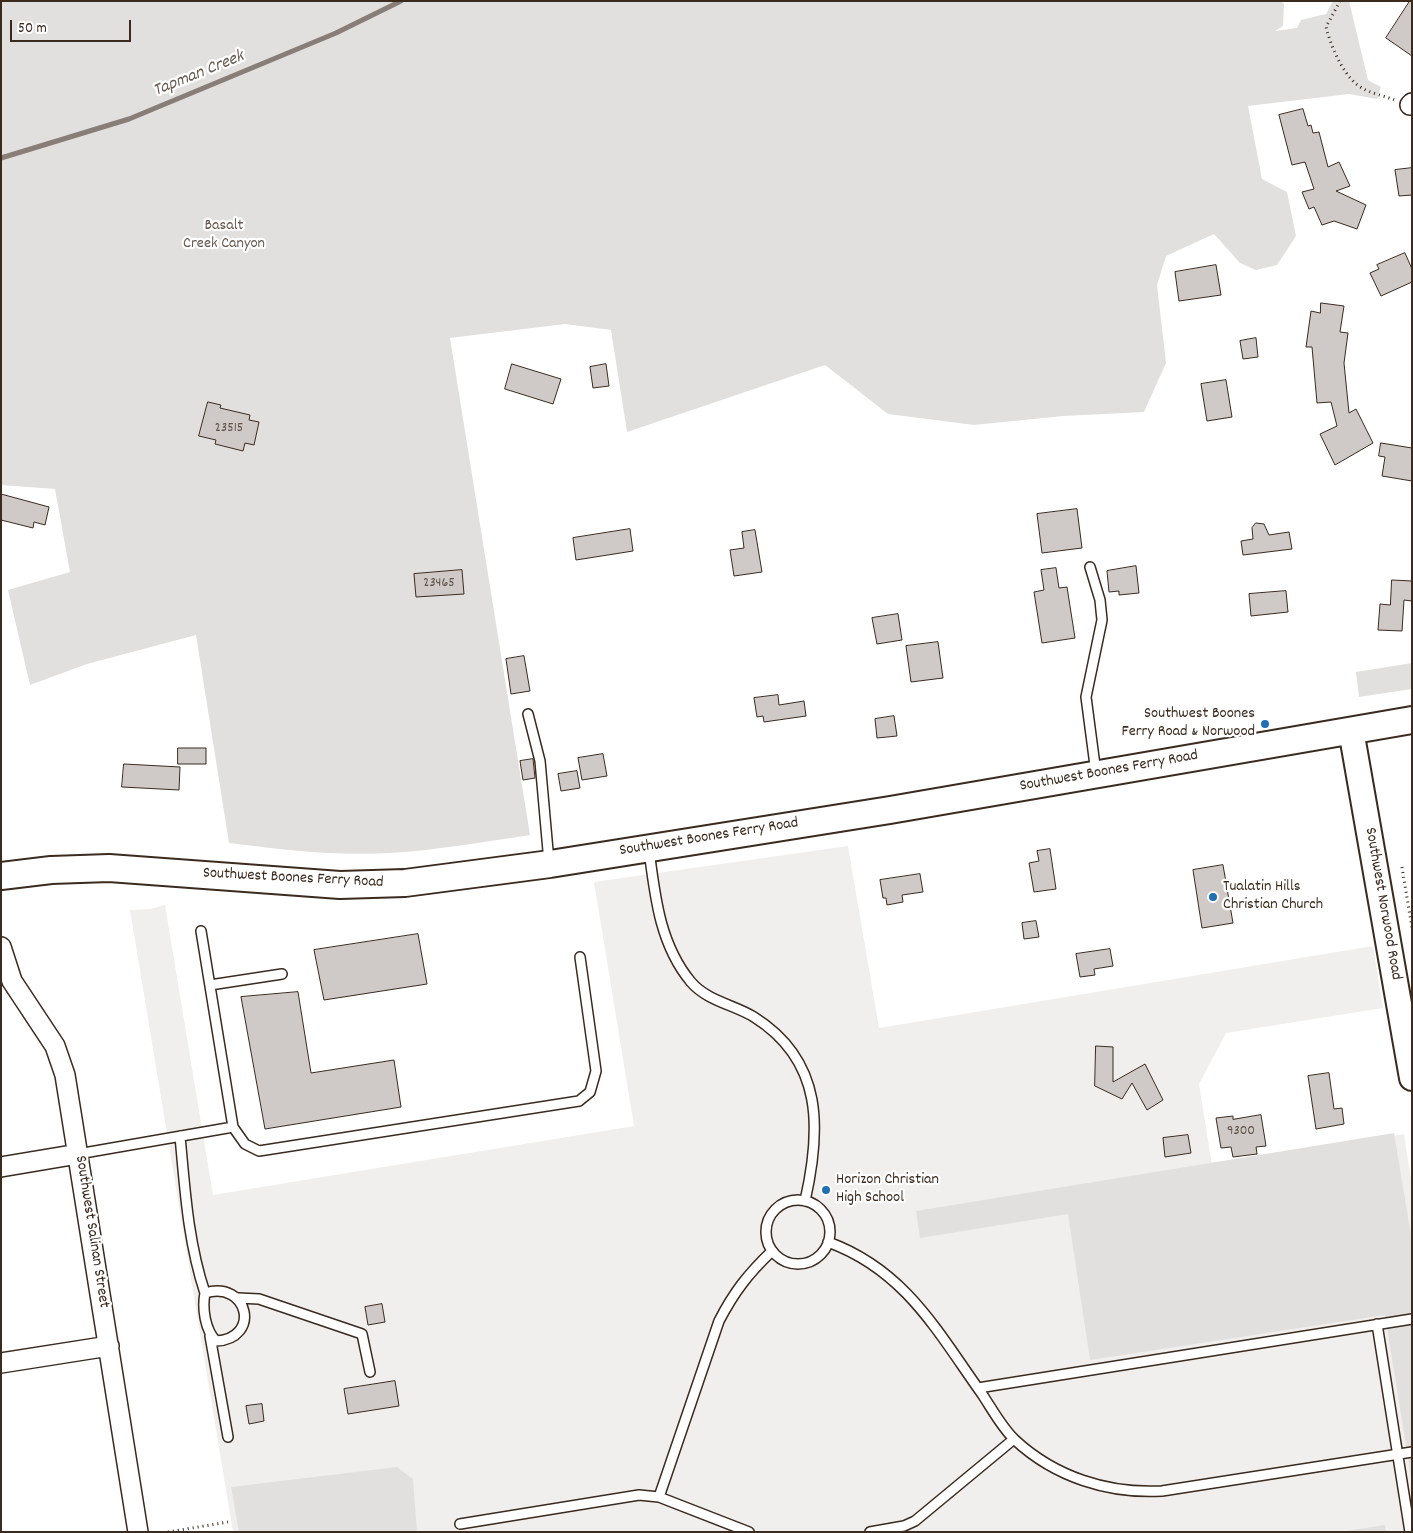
<!DOCTYPE html>
<style>
body{margin:0}
#map{position:relative;width:1413px;height:1533px;overflow:hidden;background:#fff;font-family:Dekko,sans-serif}
canvas{display:block}
.frame{position:absolute;inset:0;border:2px solid #3b2a1e;pointer-events:none}
.scale{position:absolute;left:10px;top:20px;width:121px;height:22px;box-sizing:border-box;border:2px solid #3b2a1e;border-top:0;padding-left:6px;font-size:15px;line-height:18px;white-space:nowrap;color:#3b2a1e;-webkit-text-stroke:4px #fff;paint-order:stroke}
</style>
<div id="map">
<canvas width="1413" height="1533"></canvas>
<div class="frame"></div>
<div class="scale">50 m</div>
</div>
<script>
const ctx = document.querySelector('canvas').getContext('2d');
ctx.lineJoin = 'round';
function fillPath(path, color) { ctx.fillStyle = color; ctx.fill(path, 'evenodd'); }
function stroke(path, color, width, dash) { ctx.strokeStyle = color; ctx.lineWidth = width; ctx.lineCap = dash ? 'butt' : 'round'; ctx.setLineDash(dash || []); ctx.stroke(path); }
function write(font, color, halo, rows, align = 'center') {
  ctx.font = font + ' Dekko,sans-serif'; ctx.lineWidth = 4.5; ctx.setLineDash([]); ctx.textBaseline = 'middle'; ctx.strokeStyle = halo; ctx.fillStyle = color; for (const [text, x, y, turn = 0] of rows) {
    ctx.save(); ctx.translate(x, y); ctx.rotate((+turn || 0) * Math.PI / 180); ctx.textAlign = isNaN(turn) ? turn : align; if (halo) ctx.strokeText(text, 0, 0); ctx.fillText(text, 0, 0); ctx.restore();
  }
}
fillPath(new Path2D(`
 M 848,846 L 879,1028 L 1373,946 L 1383,1008 L 1226,1033 L 1199,1084 L 1212,1165 L 1404,1134 L 1412,1186 L 1412,1532 L 233,1532 L 130,910 L 151,909 L 165,905 L 213,1195 L 634,1126 L 594,882 Z`), '#f1efee');
fillPath(new Path2D(`
 M 1,1 L 1281,1 L 1284,4 L 1283,26 L 1275,31 L 1297,28 L 1301,20 L 1326,14 L 1333,1 L 1349,1 L 1368,80 L 1381,87 L 1377,99 L 1349,94 L 1248,106 L 1262,179 L 1287,192 L 1296,236 L 1277,265 L 1256,270 L 1240,263 L 1214,234 L 1166,256 L 1157,285 L 1166,363 L 1144,412 L 1063,416 L 974,425 L 888,414 L 825,365 L 627,432 L 611,330 L 565,324 L 450,338 L 530,835 C 484,842 437,850 390,853 C 336,856 283,850 229,843 L 196,635 L 87,664 L 30,685 L 8,590 L 70,572 L 55,489 L 1,485 Z
 M 1412,663 L 1412,689 L 1359,697 L 1356,672 Z
 M 1394,1133 L 1412,1241 L 1412,1483 L 1385,1315 L 1090,1360 L 1068,1214 L 920,1238 L 916,1211 Z
 M 397,1467 L 413,1479 L 417,1532 L 239,1532 L 231,1487 Z
 M 1385,1525 L 1386,1532 L 1340,1532 Z`), '#e2e0de');
stroke(new Path2D(`
 M 1,158 L 129,119 L 336,33 L 401,1`), '#887e77', 5);
const building = new Path2D(`
 M 1410,1 L 1412,1 L 1412,56 L 1386,38 Z
 M 1303,109 L 1308,126 L 1311,125 L 1313,133 L 1319,132 L 1328,167 L 1339,162 L 1350,186 L 1336,191 L 1366,205 L 1357,229 L 1334,221 L 1322,225 L 1314,207 L 1309,209 L 1302,192 L 1314,189 L 1305,162 L 1292,165 L 1279,115 Z
 M 1412,168 L 1412,195 L 1399,196 L 1395,170 Z
 M 1405,253 L 1412,269 L 1412,282 L 1381,296 L 1370,273 L 1379,269 L 1377,265 Z
 M 1216,265 L 1221,295 L 1179,301 L 1175,272 Z
 M 1321,303 L 1344,306 L 1340,332 L 1348,333 L 1344,363 L 1349,413 L 1356,409 L 1373,443 L 1335,465 L 1320,434 L 1337,426 L 1331,402 L 1317,403 L 1312,347 L 1306,347 L 1311,311 L 1320,313 Z
 M 1256,338 L 1258,357 L 1243,359 L 1240,341 Z
 M 512,364 L 561,379 L 553,404 L 505,389 Z
 M 606,364 L 609,386 L 593,388 L 590,367 Z
 M 1226,380 L 1232,417 L 1207,421 L 1201,384 Z
 M 208,402 L 221,405 L 220,408 L 250,415 L 249,420 L 259,422 L 254,445 L 245,443 L 243,451 L 215,444 L 216,440 L 199,436 Z
 M 1381,443 L 1412,448 L 1412,481 L 1382,476 L 1385,457 L 1379,456 Z
 M 1,494 L 49,507 L 45,525 L 34,522 L 33,528 L 1,520 Z
 M 1077,509 L 1082,548 L 1042,553 L 1037,514 Z
 M 1256,523 L 1264,524 L 1269,535 L 1289,532 L 1292,549 L 1243,555 L 1241,541 L 1253,539 L 1252,528 Z
 M 630,529 L 633,551 L 576,560 L 573,538 Z
 M 755,530 L 762,572 L 734,576 L 730,550 L 744,548 L 742,532 Z
 M 1136,566 L 1139,593 L 1119,595 L 1119,591 L 1109,592 L 1107,571 Z
 M 1056,568 L 1059,588 L 1067,587 L 1075,638 L 1042,643 L 1034,592 L 1044,590 L 1041,570 Z
 M 462,570 L 464,594 L 416,597 L 414,574 Z
 M 1392,580 L 1412,581 L 1412,601 L 1404,600 L 1402,631 L 1378,630 L 1380,604 L 1390,605 Z
 M 1286,591 L 1288,612 L 1251,616 L 1249,594 Z
 M 898,614 L 902,640 L 877,644 L 872,618 Z
 M 938,642 L 943,678 L 911,682 L 906,646 Z
 M 524,656 L 530,691 L 511,694 L 506,659 Z
 M 778,695 L 779,705 L 804,701 L 806,716 L 764,722 L 763,716 L 757,717 L 754,698 Z
 M 894,716 L 897,736 L 877,738 L 875,719 Z
 M 178,748 L 206,748 L 206,764 L 178,764 Z
 M 603,754 L 607,776 L 582,780 L 578,758 Z
 M 533,759 L 535,778 L 523,780 L 520,761 Z
 M 124,764 L 180,767 L 179,790 L 122,787 Z
 M 577,771 L 580,788 L 561,791 L 558,774 Z
 M 1050,849 L 1056,889 L 1034,892 L 1029,863 L 1039,861 L 1037,851 Z
 M 1223,865 L 1233,923 L 1202,928 L 1193,870 Z
 M 920,874 L 923,892 L 902,895 L 903,902 L 887,905 L 886,898 L 883,898 L 880,880 Z
 M 1036,921 L 1039,937 L 1024,939 L 1022,923 Z
 M 418,934 L 427,984 L 324,1000 L 314,950 Z
 M 1110,949 L 1113,966 L 1094,969 L 1095,975 L 1080,977 L 1076,954 Z
 M 298,992 L 311,1073 L 394,1060 L 401,1107 L 265,1129 L 241,997 Z
 M 1096,1046 L 1113,1047 L 1113,1082 L 1145,1064 L 1163,1100 L 1147,1110 L 1132,1083 L 1122,1099 L 1095,1086 Z
 M 1329,1073 L 1334,1109 L 1342,1108 L 1344,1124 L 1316,1129 L 1308,1076 Z
 M 1261,1115 L 1266,1146 L 1256,1147 L 1257,1154 L 1233,1157 L 1231,1147 L 1221,1148 L 1216,1118 L 1233,1116 L 1233,1119 Z
 M 1188,1135 L 1191,1153 L 1165,1157 L 1163,1138 Z
 M 382,1304 L 385,1322 L 368,1325 L 365,1307 Z
 M 395,1381 L 399,1406 L 348,1414 L 344,1389 Z
 M 262,1404 L 264,1421 L 249,1424 L 246,1406 Z`);
fillPath(building, '#cfcac7');
stroke(building, '#3b2a1e', 1);
const service = new Path2D(`
 M 1090,567 L 1100,600 L 1102,620 L 1086,697 L 1096,773
 M 528,714 L 540,761 L 549,862
 M 649,850 C 655,897 660,945 691,982 C 707,1001 735,1005 754,1017 C 824,1061 821,1130 805,1201
 M 201,931 L 233,1127 L 245,1144 L 259,1151 L 579,1101 L 590,1092 L 596,1071 L 580,957
 M 210,985 L 282,974
 M 180,1136 C 185,1190 188,1242 205,1293 C 249,1280 261,1339 216,1341 C 205,1330 202,1308 205,1293
 M 78,1154 L 233,1127
 M766 1232a32 32 0 1 1 64 0a32 32 0 1 1-64 0Z
 M 828,1242 C 905,1270 937,1331 982,1394 C 992,1409 1002,1428 1015,1440 C 1055,1477 1108,1494 1162,1491 L 1412,1452
 M 238,1298 L 259,1299 L 362,1334 L 370,1372
 M 1377,1324 L 1410,1532
 M 210,1336 L 228,1437
 M 978,1388 L 1412,1319
 M 460,1524 L 639,1495 L 659,1497
 M 749,1532 L 659,1497 L 719,1321 C 734,1292 748,1274 772,1251
 M 870,1532 L 904,1526 L 915,1521 L 1014,1439`);
const minor = new Path2D(`
 M 1410,105 L 1412,103
 M 1,947 L 12,981 L 55,1046 L 65,1075 L 138,1532
 M 1,1167 L 78,1154
 M 1,1363 L 109,1346`);
const tertiary = new Path2D(`
 M 1351,730 L 1412,1078`);
const secondary = new Path2D(`
 M 1,876 L 51,870 L 109,868 L 340,885 L 405,883 L 550,864 L 890,810 L 1412,720`);
stroke(service, '#3b2a1e', 12);
stroke(minor, '#3b2a1e', 22);
stroke(tertiary, '#3b2a1e', 28);
stroke(secondary, '#3b2a1e', 30);
stroke(new Path2D(`
 M 1340,1 L 1326,27 C 1331,46 1341,70 1355,83 C 1366,93 1382,95 1395,100
 M 1402,867 L 1412,928
 M 168,1532 L 228,1522`), '#3b2a1e', 3, [1, 4]);
stroke(service, '#fff', 9);
stroke(minor, '#fff', 19);
stroke(tertiary, '#fff', 24);
stroke(secondary, '#fff', 26);
for (const [x, y, r, color] of [
 [1265,724,5,"#1f6fb2"],
 [1213,897,5,"#1f6fb2"],
 [826,1190,5,"#1f6fb2"]
]) { const dot = new Path2D(); dot.arc(x, y, r, 0, 2 * Math.PI); ctx.fillStyle = color; ctx.fill(dot); stroke(dot, '#fff', 2); }
write('14px', '#605248', null, [
 ["23515",229,429],
 ["23465",439,584],
 ["9300",1241,1132]
]);
write('16px', '#65584e', '#fff', [
 ["Basalt",224,227],
 ["Creek Canyon",224,245]
]);
write('16px', '#3b2a1e', '#fff', [
 ["Southwest Boones",1255,715,"right"],
 ["Ferry Road & Norwood",1255,733,"right"],
 ["Tualatin Hills",1223,888],
 ["Christian Church",1223,906],
 ["Horizon Christian",836,1181],
 ["High School",836,1199]
], 'left');
write('16px', '#3b2a1e', '#fff', [
 ["Southwest Boones Ferry Road",1109,772,-10],
 ["Southwest Boones Ferry Road",709,838,-9],
 ["Southwest Boones Ferry Road",293,879,3],
 ["Southwest Norwood Road",1382,904,80],
 ["Southwest Salinan Street",91,1232,81]
]);
write('italic 18px', '#685b52', '#fff', [
 ["Tapman Creek",199,75,-22]
]);
</script>
